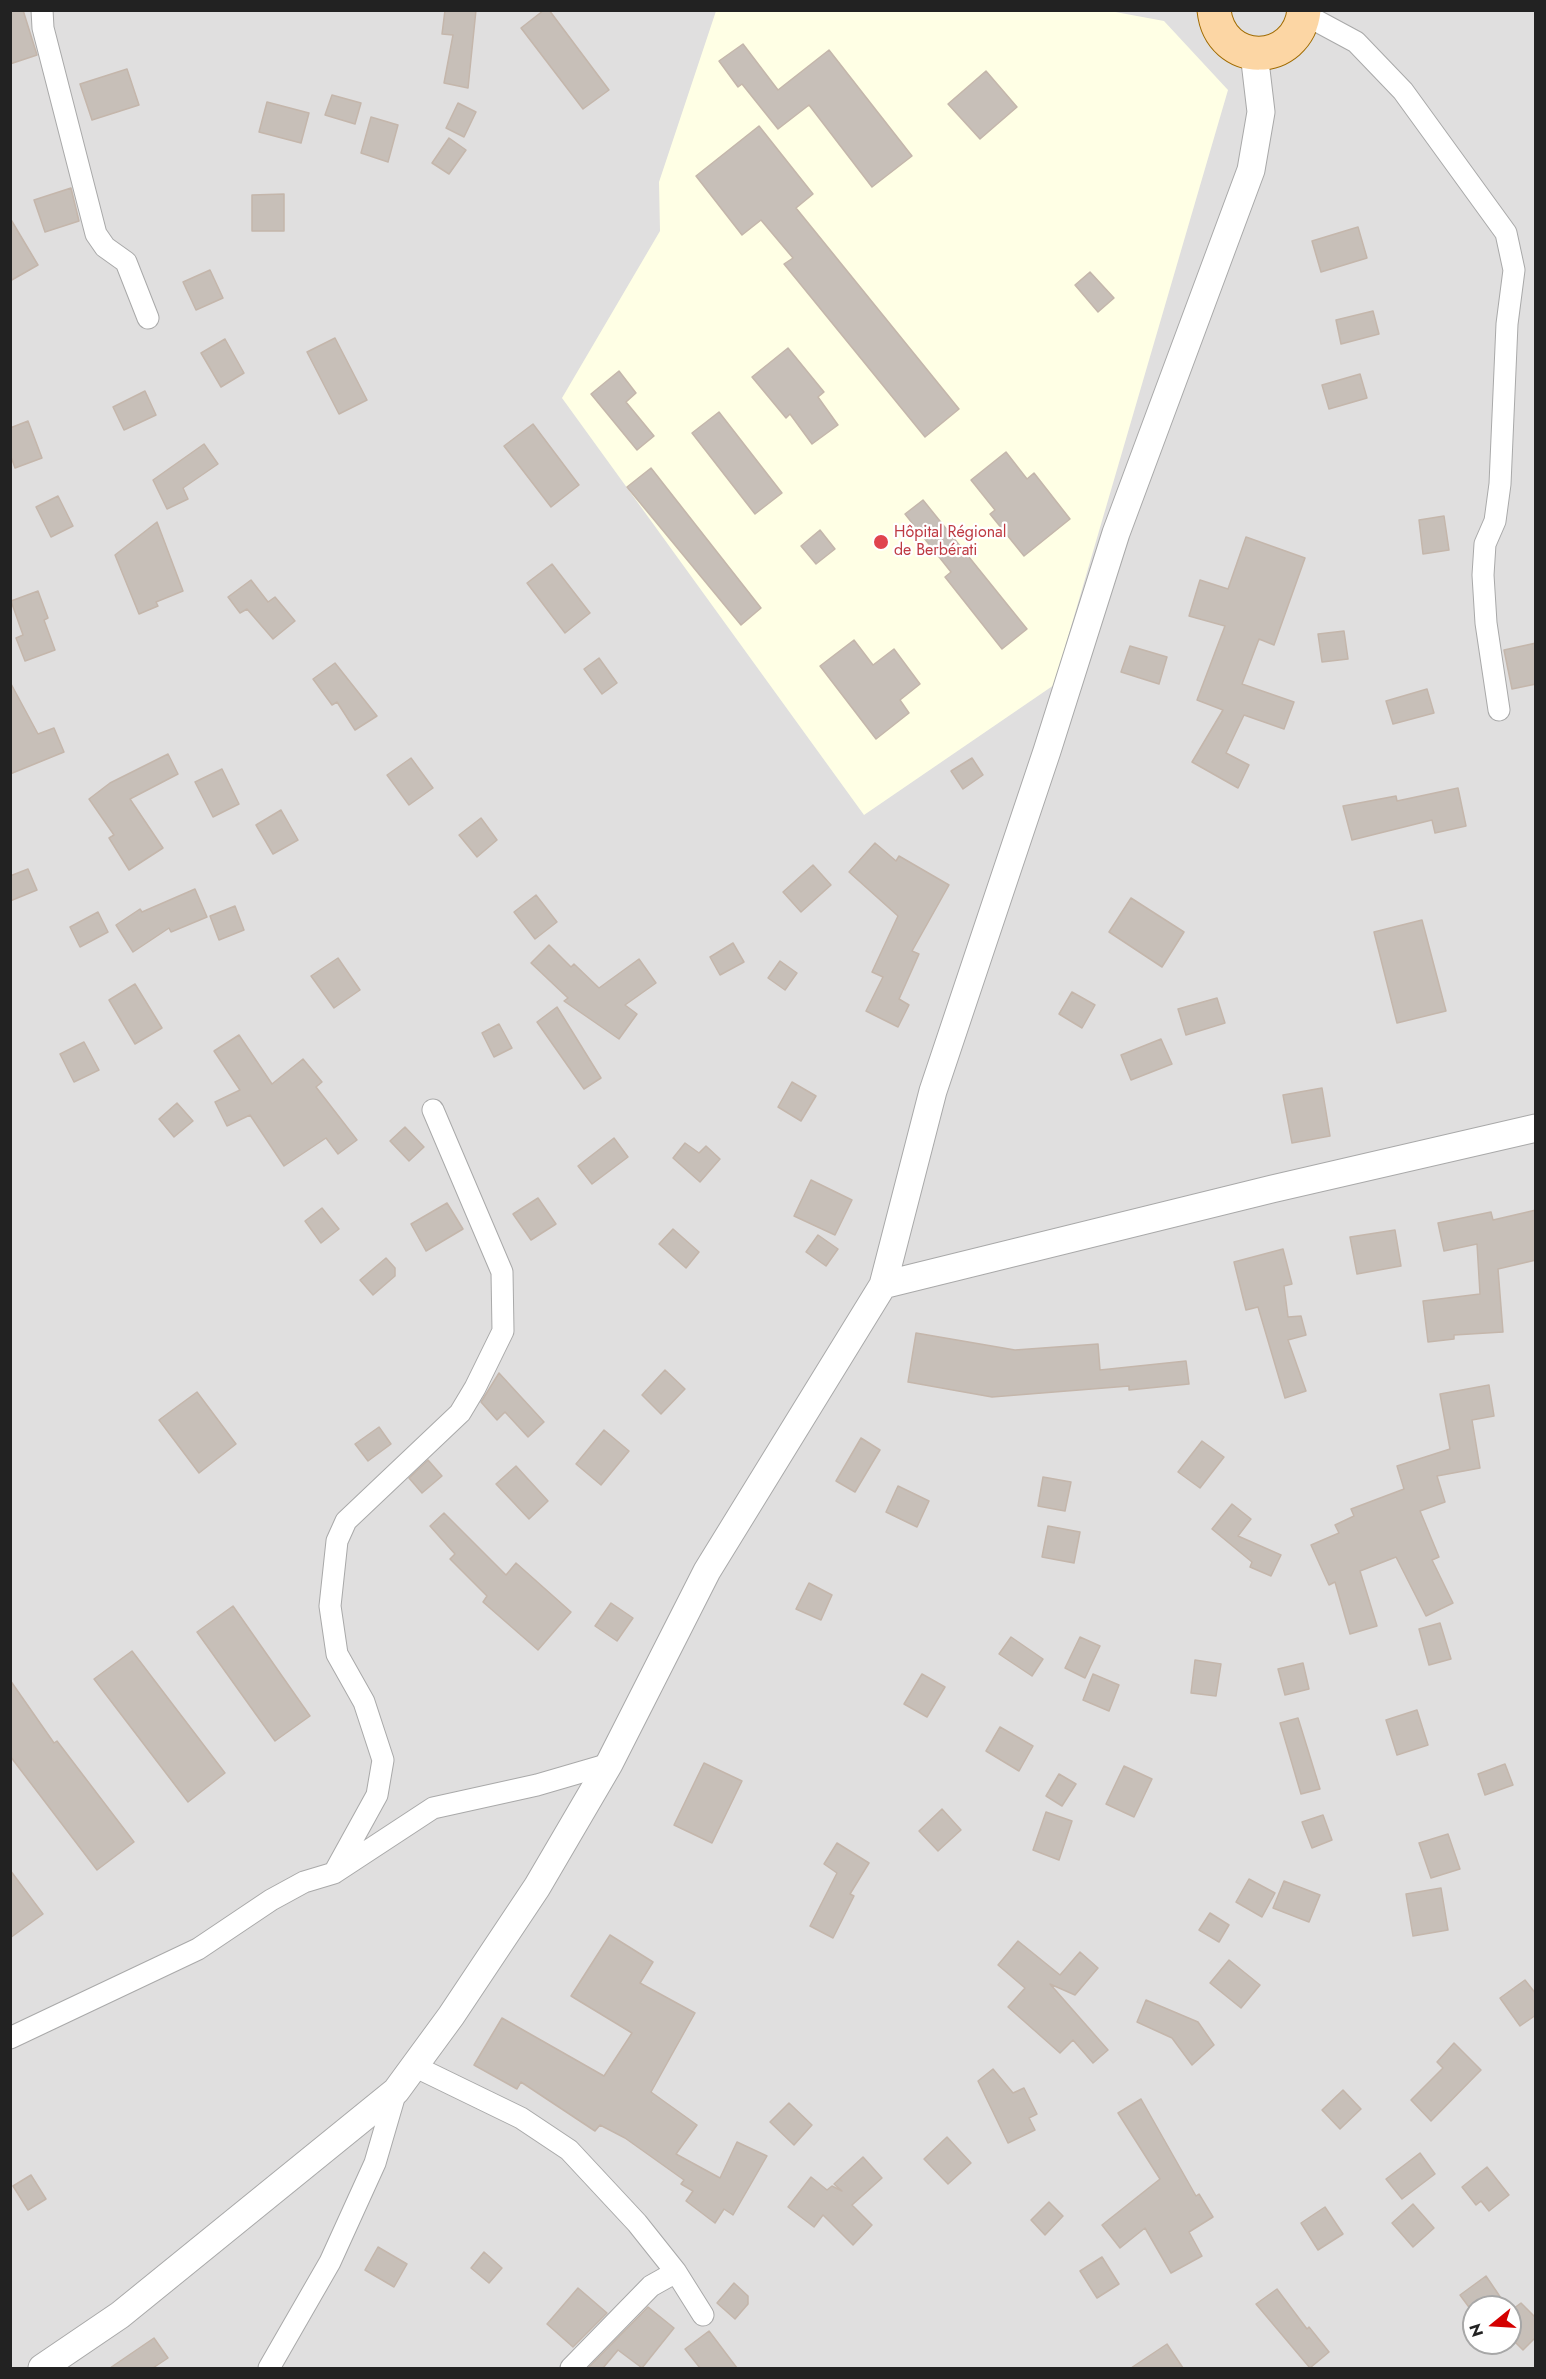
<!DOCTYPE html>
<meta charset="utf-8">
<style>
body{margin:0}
#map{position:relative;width:1546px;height:2379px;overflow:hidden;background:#f2efe9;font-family:Jost,sans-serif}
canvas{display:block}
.frame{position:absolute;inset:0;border:12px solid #222;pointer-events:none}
.north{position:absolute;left:1462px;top:2295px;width:60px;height:60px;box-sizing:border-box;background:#fff;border:2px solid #a7a7a7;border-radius:50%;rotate:252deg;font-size:16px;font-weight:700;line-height:24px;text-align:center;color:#222}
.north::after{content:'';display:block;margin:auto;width:21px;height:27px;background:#d40000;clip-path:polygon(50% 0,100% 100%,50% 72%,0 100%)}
</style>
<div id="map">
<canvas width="1546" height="2379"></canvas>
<div class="frame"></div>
<div class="north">N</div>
</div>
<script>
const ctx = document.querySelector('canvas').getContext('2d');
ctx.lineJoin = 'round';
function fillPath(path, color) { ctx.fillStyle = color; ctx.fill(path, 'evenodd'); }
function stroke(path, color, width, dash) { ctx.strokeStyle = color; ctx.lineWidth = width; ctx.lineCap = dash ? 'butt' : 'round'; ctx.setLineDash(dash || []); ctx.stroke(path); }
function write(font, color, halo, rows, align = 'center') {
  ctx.font = font + ' Jost,sans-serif'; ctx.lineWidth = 4.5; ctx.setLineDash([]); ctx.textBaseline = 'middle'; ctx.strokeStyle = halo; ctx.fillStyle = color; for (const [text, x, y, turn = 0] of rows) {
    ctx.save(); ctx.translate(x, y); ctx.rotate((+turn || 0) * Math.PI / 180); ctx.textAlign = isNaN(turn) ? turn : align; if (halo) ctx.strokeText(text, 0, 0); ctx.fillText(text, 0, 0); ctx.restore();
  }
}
fillPath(new Path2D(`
 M 11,11 L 1535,11 L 1535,2368 L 11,2368 ZM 1474,2307 L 1510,2307 L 1510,2343 L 1474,2343 Z`), '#e0dfdf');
fillPath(new Path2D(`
 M 716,11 L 1110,11 L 1164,21 L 1228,90 L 1054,685 L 864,815 L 562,398 L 660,231 L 659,182 Z`), '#ffffe5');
const building = new Path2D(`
 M 10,10 L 23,10 L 37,55 L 10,64 Z
 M 445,10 L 476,10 L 468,88 L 444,83 L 453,35 L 442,34 Z
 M 544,10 L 549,10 L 609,90 L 583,109 L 521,28 Z
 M 743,44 L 778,90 L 829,50 L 912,156 L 872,187 L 809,105 L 778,129 L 742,84 L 738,87 L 719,61 Z
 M 127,69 L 139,105 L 92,120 L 80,84 Z
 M 986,71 L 1017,107 L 980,139 L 948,104 Z
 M 332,95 L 361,103 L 355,124 L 325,115 Z
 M 267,102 L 309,113 L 301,143 L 259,132 Z
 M 458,103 L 476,112 L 464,137 L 446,128 Z
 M 371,117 L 398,125 L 388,162 L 361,153 Z
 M 759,126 L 813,194 L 796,208 L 959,409 L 925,437 L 784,264 L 793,258 L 761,220 L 742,235 L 696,176 Z
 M 449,138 L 466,150 L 449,174 L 432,163 Z
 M 71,188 L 79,221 L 45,232 L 34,200 Z
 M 284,194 L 284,231 L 252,231 L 252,195 Z
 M 10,218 L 38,265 L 10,281 Z
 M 1358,227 L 1367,258 L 1321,272 L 1312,241 Z
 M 210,270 L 223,298 L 196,310 L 183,282 Z
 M 1090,272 L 1114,298 L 1098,312 L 1075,285 Z
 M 1373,311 L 1379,334 L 1341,344 L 1336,320 Z
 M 335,338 L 367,400 L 339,414 L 307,352 Z
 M 225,339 L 244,373 L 221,387 L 201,353 Z
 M 788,348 L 824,392 L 818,397 L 838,425 L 812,444 L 790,414 L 786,418 L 752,377 Z
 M 619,371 L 636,393 L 626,402 L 654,436 L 637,450 L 591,394 Z
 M 1360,374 L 1367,398 L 1329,409 L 1322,385 Z
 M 145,391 L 156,415 L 124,430 L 113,407 Z
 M 719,412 L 782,493 L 755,514 L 692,433 Z
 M 28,421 L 42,458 L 15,468 L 10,454 L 10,428 Z
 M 533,424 L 579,485 L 551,507 L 504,446 Z
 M 204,444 L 218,464 L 183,488 L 188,499 L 167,509 L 153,480 Z
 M 1006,452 L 1027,479 L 1034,473 L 1070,519 L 1024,556 L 990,514 L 995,510 L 971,480 Z
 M 651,468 L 761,608 L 741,625 L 627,487 Z
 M 58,496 L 73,526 L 51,537 L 36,507 Z
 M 923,500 L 1027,629 L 1002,649 L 945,577 L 951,572 L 905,514 Z
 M 1444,516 L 1449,550 L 1423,554 L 1419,520 Z
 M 157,522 L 183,591 L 156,602 L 158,606 L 139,614 L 115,555 Z
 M 820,530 L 835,549 L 816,564 L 801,546 Z
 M 1246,537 L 1305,558 L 1274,645 L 1259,639 L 1242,684 L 1294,702 L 1284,729 L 1244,715 L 1226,753 L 1249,765 L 1238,788 L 1192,762 L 1223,710 L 1197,700 L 1225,626 L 1189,616 L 1200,580 L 1228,589 Z
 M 552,564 L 590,613 L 565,633 L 527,583 Z
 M 251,580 L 268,602 L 275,597 L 295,621 L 273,639 L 247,609 L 240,613 L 228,597 Z
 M 38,591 L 48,618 L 44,620 L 55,650 L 25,661 L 16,638 L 23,635 L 11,601 Z
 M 1344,631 L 1348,659 L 1322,662 L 1318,634 Z
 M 854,640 L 873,665 L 894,649 L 920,684 L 900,700 L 909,713 L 876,739 L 820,666 Z
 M 1536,643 L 1536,684 L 1512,689 L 1504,650 Z
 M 1130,646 L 1167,657 L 1159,684 L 1121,672 Z
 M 599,658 L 617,683 L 602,694 L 584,669 Z
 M 335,663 L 377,716 L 355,730 L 337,702 L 332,705 L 313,679 Z
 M 10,682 L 38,734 L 54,728 L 64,752 L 10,774 Z
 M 1427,689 L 1434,713 L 1393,724 L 1386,701 Z
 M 168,754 L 178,774 L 130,799 L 163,848 L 129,870 L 109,838 L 114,835 L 89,799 L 110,783 Z
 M 411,758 L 433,788 L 409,805 L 387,775 Z
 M 972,758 L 983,775 L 963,789 L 951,771 Z
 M 222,769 L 239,804 L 213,817 L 195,782 Z
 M 1458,788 L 1466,826 L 1435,833 L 1432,820 L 1352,840 L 1343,806 L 1396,796 L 1397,801 Z
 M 281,810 L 298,840 L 273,854 L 256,825 Z
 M 481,818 L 497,840 L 477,857 L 459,835 Z
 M 875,843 L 896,861 L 899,856 L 949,885 L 912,951 L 919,954 L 899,999 L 909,1005 L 898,1027 L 866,1011 L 883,977 L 872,972 L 898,916 L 849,872 Z
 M 813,865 L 831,885 L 801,912 L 783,892 Z
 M 28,869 L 37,890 L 10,901 L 10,876 Z
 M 195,889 L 207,917 L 171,932 L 169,928 L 133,952 L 116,925 L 140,909 L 142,912 Z
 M 536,895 L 557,922 L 535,939 L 514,912 Z
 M 1131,898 L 1184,932 L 1162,967 L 1109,932 Z
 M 235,906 L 244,930 L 219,940 L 210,916 Z
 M 98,912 L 108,932 L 80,947 L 70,927 Z
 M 1422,920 L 1446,1011 L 1397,1023 L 1374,932 Z
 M 733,943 L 744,962 L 720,975 L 710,957 Z
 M 549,945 L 571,967 L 574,964 L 599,988 L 639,959 L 656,983 L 625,1005 L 637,1014 L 619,1039 L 564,1001 L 568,998 L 531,963 Z
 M 338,958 L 360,990 L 334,1008 L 311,976 Z
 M 780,961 L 797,973 L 785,990 L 768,978 Z
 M 135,984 L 162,1028 L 135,1044 L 109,1000 Z
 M 1072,992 L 1095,1005 L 1082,1028 L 1059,1014 Z
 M 1217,998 L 1225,1023 L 1186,1035 L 1178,1009 Z
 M 557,1007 L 601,1078 L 584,1089 L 537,1022 Z
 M 499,1024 L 512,1048 L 494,1057 L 482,1033 Z
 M 239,1035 L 272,1084 L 303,1059 L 322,1082 L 316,1087 L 357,1140 L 338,1154 L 326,1138 L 284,1166 L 250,1115 L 227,1126 L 215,1102 L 240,1090 L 214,1051 Z
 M 1161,1039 L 1172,1064 L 1131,1080 L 1121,1055 Z
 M 84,1042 L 99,1070 L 74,1082 L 60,1054 Z
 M 792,1082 L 816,1096 L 801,1121 L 778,1107 Z
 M 1322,1088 L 1330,1136 L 1292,1143 L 1283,1095 Z
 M 177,1103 L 193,1121 L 174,1137 L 159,1119 Z
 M 405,1127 L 424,1147 L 409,1161 L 390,1141 Z
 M 614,1138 L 628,1157 L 592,1184 L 578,1166 Z
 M 685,1143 L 699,1153 L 706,1146 L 720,1159 L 700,1182 L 673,1158 Z
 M 811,1180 L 852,1200 L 835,1235 L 794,1216 Z
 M 538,1198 L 556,1224 L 531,1240 L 513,1214 Z
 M 447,1203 L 463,1229 L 426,1251 L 411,1224 Z
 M 322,1208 L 339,1229 L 321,1243 L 305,1221 Z
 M 1536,1210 L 1536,1260 L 1498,1269 L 1503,1332 L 1454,1335 L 1454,1339 L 1428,1342 L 1423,1301 L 1480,1294 L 1477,1244 L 1444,1251 L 1438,1223 L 1491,1212 L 1493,1220 Z
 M 673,1229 L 699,1252 L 686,1268 L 659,1244 Z
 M 1395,1230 L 1401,1266 L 1357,1274 L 1350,1237 Z
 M 818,1235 L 838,1249 L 826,1266 L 806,1252 Z
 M 1283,1249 L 1292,1284 L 1284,1286 L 1288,1317 L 1301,1316 L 1306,1335 L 1288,1340 L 1306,1391 L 1285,1398 L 1258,1307 L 1246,1310 L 1234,1262 Z
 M 386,1258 L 395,1268 L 395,1276 L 373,1295 L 360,1280 Z
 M 916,1333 L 1015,1350 L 1098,1344 L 1100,1370 L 1186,1361 L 1189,1384 L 1129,1390 L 1129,1386 L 992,1397 L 908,1382 Z
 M 665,1370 L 685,1389 L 661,1414 L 642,1395 Z
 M 499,1373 L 544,1422 L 528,1437 L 505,1412 L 497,1420 L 481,1402 Z
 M 1489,1385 L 1494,1416 L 1472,1420 L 1480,1468 L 1437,1476 L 1445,1502 L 1420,1511 L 1439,1557 L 1432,1560 L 1453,1603 L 1426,1616 L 1396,1557 L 1360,1571 L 1377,1626 L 1350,1634 L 1335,1582 L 1329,1585 L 1311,1545 L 1339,1533 L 1335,1525 L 1354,1516 L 1351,1509 L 1404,1489 L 1397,1466 L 1450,1449 L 1440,1394 Z
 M 197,1392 L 236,1444 L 199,1473 L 159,1420 Z
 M 379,1427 L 391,1444 L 368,1461 L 355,1444 Z
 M 604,1430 L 629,1451 L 601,1485 L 576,1464 Z
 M 861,1438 L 880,1450 L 855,1492 L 836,1481 Z
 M 1202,1441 L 1224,1457 L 1200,1488 L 1178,1472 Z
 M 428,1460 L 442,1476 L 422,1493 L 409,1478 Z
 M 516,1466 L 548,1501 L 529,1519 L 496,1484 Z
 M 1043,1477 L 1071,1482 L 1065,1511 L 1038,1506 Z
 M 898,1486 L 929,1501 L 917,1527 L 886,1512 Z
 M 1232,1504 L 1251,1519 L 1238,1536 L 1281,1555 L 1271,1576 L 1250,1567 L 1252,1562 L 1212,1529 Z
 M 444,1513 L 506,1575 L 516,1563 L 571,1612 L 538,1650 L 483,1602 L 487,1596 L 450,1559 L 455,1554 L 430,1526 Z
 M 1048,1526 L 1080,1532 L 1074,1563 L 1042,1557 Z
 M 809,1583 L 832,1595 L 821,1620 L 796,1609 Z
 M 611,1603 L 633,1618 L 617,1641 L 595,1626 Z
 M 233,1606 L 310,1716 L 275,1741 L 197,1632 Z
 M 1440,1623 L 1451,1659 L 1429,1665 L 1419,1629 Z
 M 1011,1637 L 1043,1659 L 1032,1676 L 999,1654 Z
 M 1080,1637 L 1100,1646 L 1085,1678 L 1065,1668 Z
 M 132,1651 L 225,1773 L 188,1802 L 94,1679 Z
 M 1195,1660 L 1221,1664 L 1216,1696 L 1191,1693 Z
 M 1303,1663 L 1309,1689 L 1285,1695 L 1278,1669 Z
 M 922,1674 L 945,1687 L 927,1717 L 904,1704 Z
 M 1093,1674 L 1119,1685 L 1109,1711 L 1083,1700 Z
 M 10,1680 L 54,1743 L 57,1741 L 134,1842 L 97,1870 L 10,1756 Z
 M 1417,1710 L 1428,1745 L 1397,1755 L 1386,1720 Z
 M 1298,1718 L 1320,1789 L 1301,1794 L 1280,1723 Z
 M 1000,1727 L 1033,1746 L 1019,1771 L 986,1751 Z
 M 704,1763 L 742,1781 L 712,1843 L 674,1825 Z
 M 1505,1764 L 1513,1785 L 1485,1795 L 1478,1774 Z
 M 1124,1766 L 1152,1779 L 1134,1817 L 1106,1804 Z
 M 1059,1774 L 1076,1784 L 1062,1806 L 1046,1796 Z
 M 942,1809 L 961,1830 L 938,1851 L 919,1831 Z
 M 1046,1812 L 1072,1821 L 1059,1860 L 1033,1850 Z
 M 1323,1815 L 1332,1840 L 1312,1848 L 1302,1822 Z
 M 1448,1834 L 1460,1869 L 1431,1878 L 1419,1843 Z
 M 837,1843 L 869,1863 L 850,1894 L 854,1896 L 833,1938 L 810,1926 L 837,1873 L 824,1864 Z
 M 10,1870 L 43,1914 L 10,1938 Z
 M 1249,1879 L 1275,1893 L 1262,1917 L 1236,1902 Z
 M 1284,1881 L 1320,1895 L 1309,1922 L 1273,1908 Z
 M 1441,1888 L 1448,1930 L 1413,1936 L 1406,1894 Z
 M 1210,1913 L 1229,1925 L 1219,1942 L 1199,1930 Z
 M 610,1935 L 653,1962 L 640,1983 L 695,2013 L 651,2092 L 697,2125 L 676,2154 L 720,2178 L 737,2142 L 767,2156 L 733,2215 L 724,2209 L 715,2223 L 686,2201 L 693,2191 L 681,2184 L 684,2180 L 625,2138 L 600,2125 L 595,2131 L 521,2082 L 517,2089 L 474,2065 L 502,2018 L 604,2076 L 632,2033 L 571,1996 Z
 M 1018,1941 L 1060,1975 L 1080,1952 L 1098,1968 L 1075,1995 L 1050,1984 L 1108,2050 L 1093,2063 L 1073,2040 L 1060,2053 L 1008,2007 L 1025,1988 L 998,1965 Z
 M 1229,1960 L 1260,1985 L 1241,2008 L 1210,1983 Z
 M 1525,1980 L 1536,1994 L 1536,2015 L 1520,2026 L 1500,1998 Z
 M 1146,2000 L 1198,2022 L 1214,2045 L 1192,2065 L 1172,2038 L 1137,2022 Z
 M 1454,2043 L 1481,2070 L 1431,2121 L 1411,2100 L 1443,2068 L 1437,2062 Z
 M 993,2069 L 1013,2093 L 1024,2088 L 1037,2114 L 1029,2118 L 1035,2130 L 1008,2143 L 978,2081 Z
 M 1343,2090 L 1361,2109 L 1340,2129 L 1322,2110 Z
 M 1141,2099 L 1196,2196 L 1199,2194 L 1213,2217 L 1189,2232 L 1202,2256 L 1171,2273 L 1145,2228 L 1120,2248 L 1102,2225 L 1160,2179 L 1118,2113 Z
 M 789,2103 L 812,2125 L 794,2145 L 770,2122 Z
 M 947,2137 L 971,2163 L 948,2184 L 924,2159 Z
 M 1420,2153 L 1435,2174 L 1402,2199 L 1386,2179 Z
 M 863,2157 L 882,2178 L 852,2205 L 872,2225 L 853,2245 L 823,2215 L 814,2227 L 788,2207 L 811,2177 L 827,2190 L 832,2186 L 842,2191 L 834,2184 Z
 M 1487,2167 L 1509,2195 L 1489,2211 L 1481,2201 L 1476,2205 L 1462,2187 Z
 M 31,2175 L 46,2199 L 28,2210 L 13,2186 Z
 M 1049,2202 L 1063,2216 L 1045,2235 L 1031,2220 Z
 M 1413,2204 L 1434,2228 L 1413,2247 L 1392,2223 Z
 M 1325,2207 L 1343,2234 L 1318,2250 L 1301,2223 Z
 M 378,2247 L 407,2264 L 394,2287 L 365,2270 Z
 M 484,2252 L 502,2268 L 489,2283 L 471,2268 Z
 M 1102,2257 L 1119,2284 L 1097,2298 L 1080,2271 Z
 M 1486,2276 L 1507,2307 L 1474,2307 L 1474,2314 L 1460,2295 Z
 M 734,2283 L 748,2296 L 748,2304 L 735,2319 L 717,2303 Z
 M 578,2288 L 607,2313 L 573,2347 L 547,2324 Z
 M 1277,2289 L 1307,2329 L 1309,2327 L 1329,2352 L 1310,2368 L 1256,2304 Z
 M 1521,2303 L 1536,2318 L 1536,2337 L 1523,2350 L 1510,2337 L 1510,2311 Z
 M 648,2307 L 674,2328 L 642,2368 L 618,2350 L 603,2368 L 588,2368 Z
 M 709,2331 L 737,2368 L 700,2368 L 685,2349 Z
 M 154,2338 L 168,2358 L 153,2368 L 110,2368 Z
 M 1167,2344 L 1183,2368 L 1131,2368 Z`);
fillPath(building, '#c7bfb8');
stroke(building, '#c4b6ab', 1.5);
const minor = new Path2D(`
 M 42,10 L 43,28 L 96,234 L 105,247 L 126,262 L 148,318
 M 1304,14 L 1356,42 L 1403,91 L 1506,233 L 1514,270 L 1507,324 L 1500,484 L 1495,521 L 1485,544 L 1483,575 L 1486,623 L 1499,710
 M 334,1873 L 377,1795 L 383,1760 L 364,1702 L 337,1654 L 330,1606 L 337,1541 L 346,1521 L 460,1413 L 475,1388 L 503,1331 L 502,1272 L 433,1110
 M 10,2038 L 198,1949 L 271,1900 L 304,1882 L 334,1873 L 433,1808 L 537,1785 L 609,1764
 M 414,2066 L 521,2118 L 569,2150 L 637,2223 L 676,2272 L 703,2315
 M 269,2368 L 330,2262 L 375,2163 L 396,2091
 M 571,2368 L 651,2286 L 676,2272`);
const tertiary = new Path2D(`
 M 883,1285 L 1272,1189 L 1536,1128
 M 42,2368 L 120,2315 L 396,2091 L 451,2016 L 537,1887 L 609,1764 L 707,1571 L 883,1285 L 933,1091 L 1047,751 L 1116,533 L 1251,170 L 1261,112 L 1254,53`);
const primary = new Path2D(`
 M 1214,10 C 1220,68 1298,67 1304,10`);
stroke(minor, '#a9a9a9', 23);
stroke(tertiary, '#a9a9a9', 29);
stroke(primary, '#a06b00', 35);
stroke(minor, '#fff', 21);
stroke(tertiary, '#fff', 27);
stroke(primary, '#fcd6a4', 33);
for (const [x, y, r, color] of [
 [881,542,8,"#e0444e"]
]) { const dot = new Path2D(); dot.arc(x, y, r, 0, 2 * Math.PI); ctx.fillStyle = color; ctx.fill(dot); stroke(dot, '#fff', 2); }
write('16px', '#be3a42', '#fff', [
 ["Hôpital Régional",894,533],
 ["de Berbérati",894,551]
], 'left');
</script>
